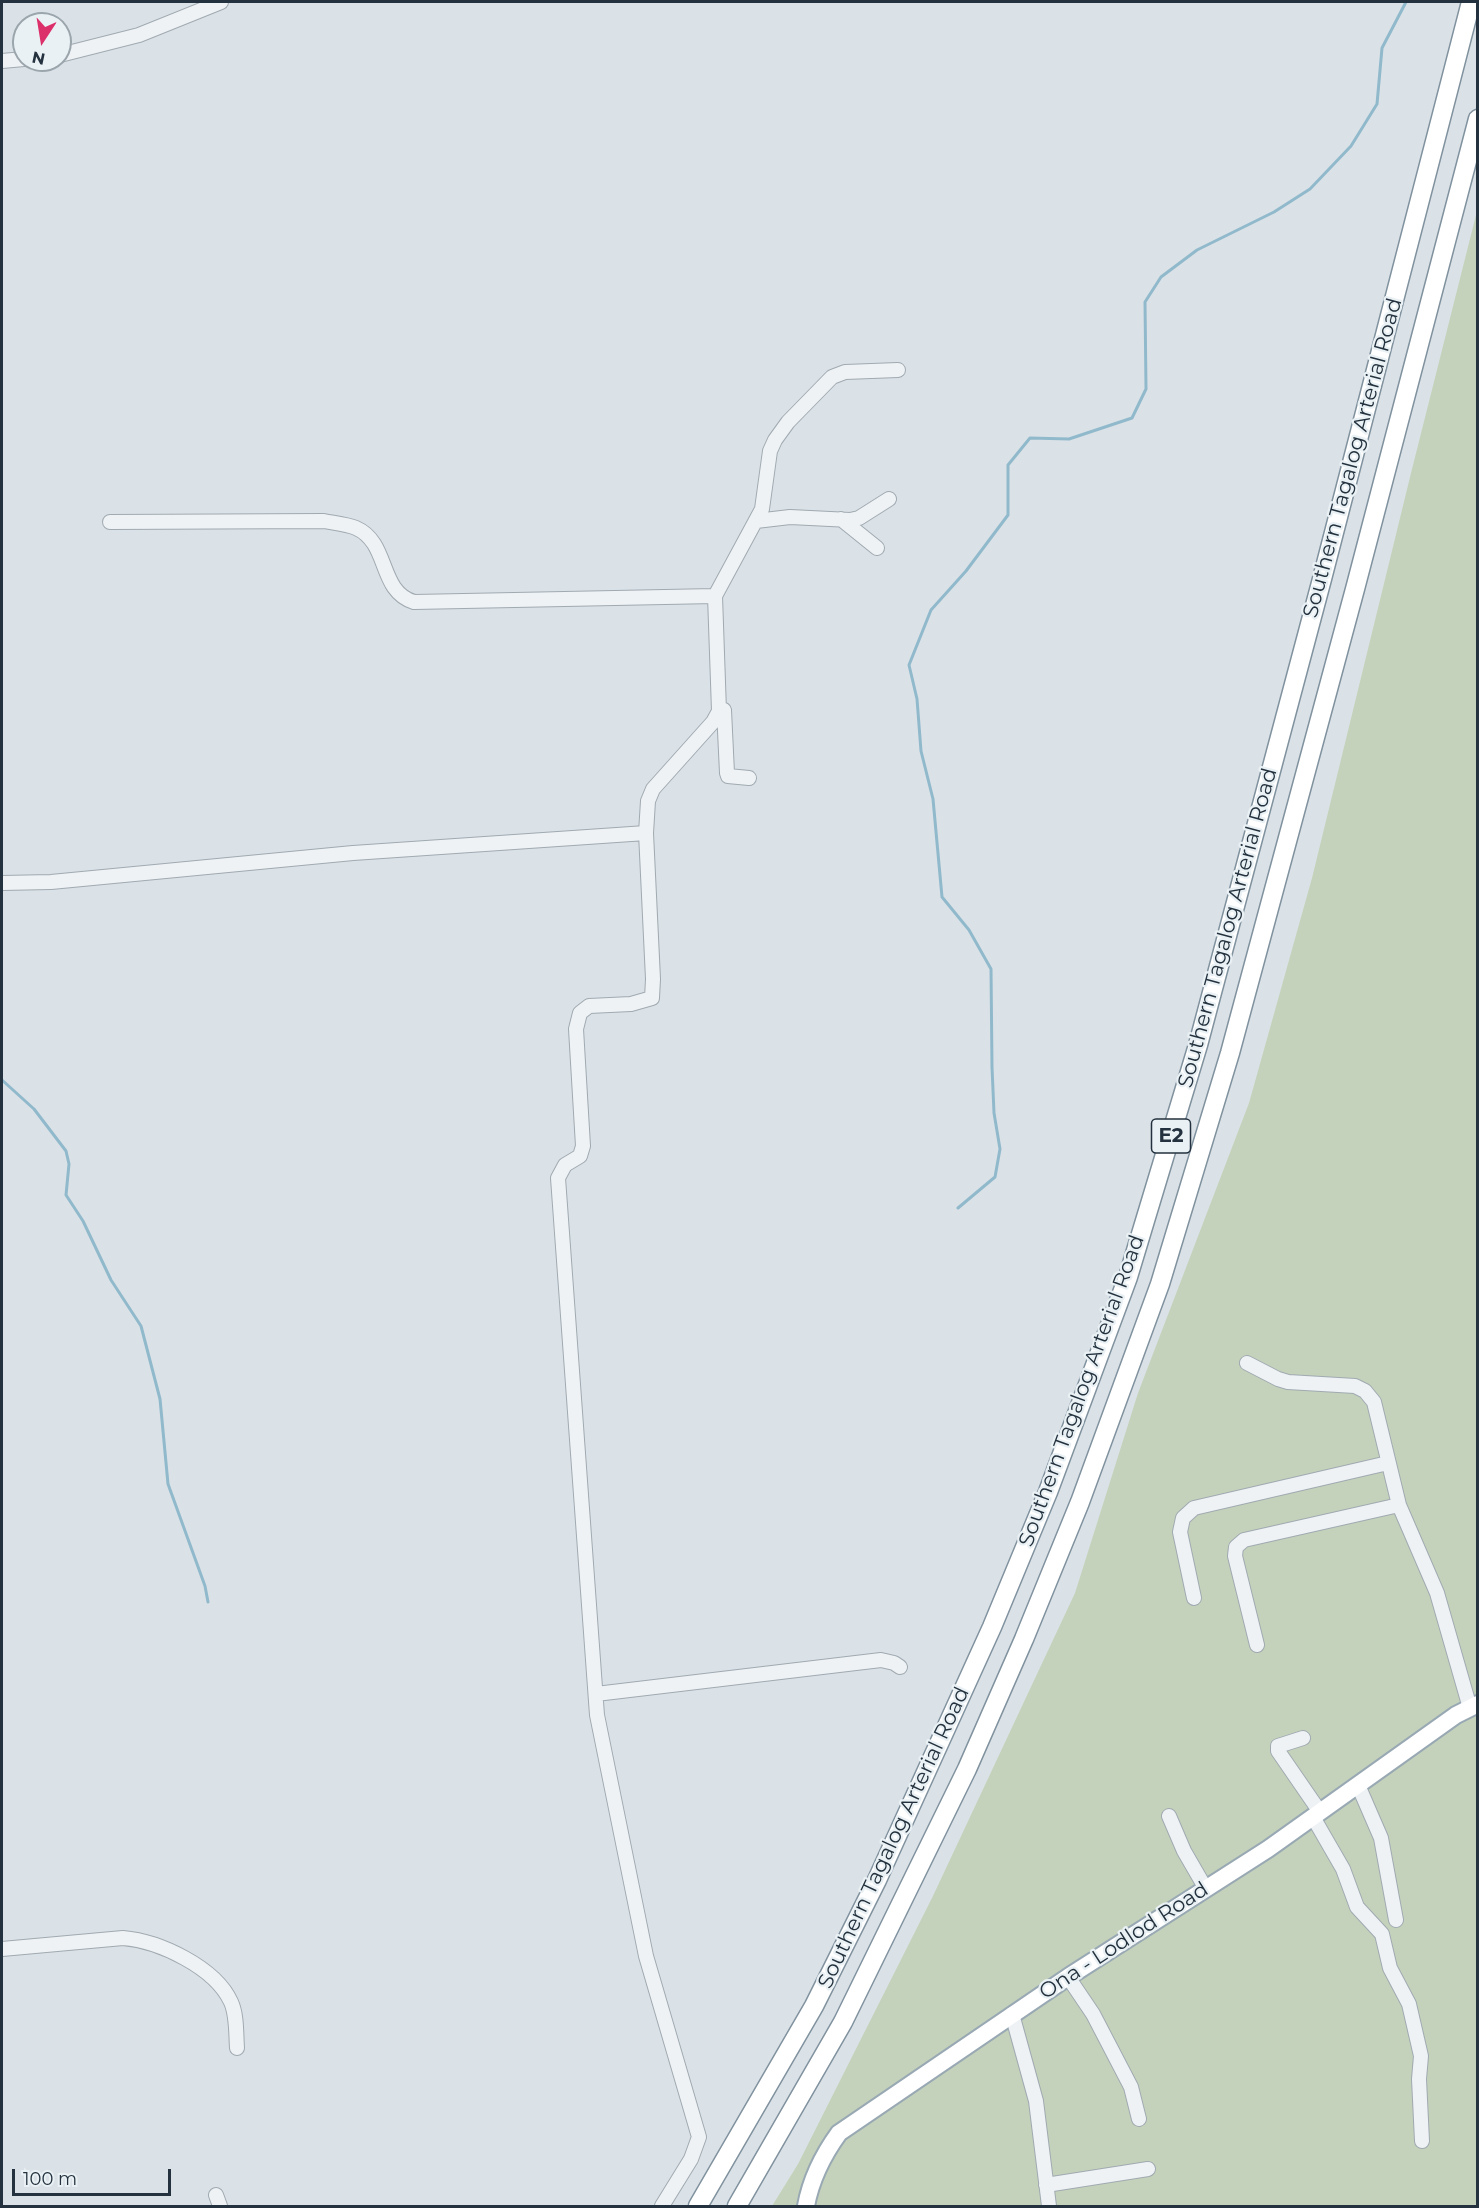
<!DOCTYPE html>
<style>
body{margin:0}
#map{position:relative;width:1479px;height:2208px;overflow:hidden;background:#dbe2e7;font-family:Montserrat,sans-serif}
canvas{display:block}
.frame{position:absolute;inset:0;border:3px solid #23323e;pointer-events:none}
.north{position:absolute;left:12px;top:12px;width:60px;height:60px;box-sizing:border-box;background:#eaf1f5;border:2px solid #9aa5ac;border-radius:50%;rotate:192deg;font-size:16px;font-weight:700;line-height:24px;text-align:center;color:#23323e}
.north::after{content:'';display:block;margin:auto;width:21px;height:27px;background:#dc306a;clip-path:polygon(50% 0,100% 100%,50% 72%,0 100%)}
.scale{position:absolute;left:12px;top:2169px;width:159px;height:27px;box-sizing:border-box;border:3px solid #23323e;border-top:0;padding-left:8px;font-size:18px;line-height:21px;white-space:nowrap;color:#23323e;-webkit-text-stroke:4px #eaf1f5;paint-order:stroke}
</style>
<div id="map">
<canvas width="1479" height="2208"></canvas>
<div class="frame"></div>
<div class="north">N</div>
<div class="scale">100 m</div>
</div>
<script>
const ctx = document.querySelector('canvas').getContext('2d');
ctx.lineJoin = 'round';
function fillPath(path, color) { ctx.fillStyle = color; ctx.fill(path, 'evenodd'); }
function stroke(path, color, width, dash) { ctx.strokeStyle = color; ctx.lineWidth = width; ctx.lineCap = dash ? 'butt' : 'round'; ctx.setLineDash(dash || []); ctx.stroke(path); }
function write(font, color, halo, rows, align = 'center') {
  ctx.font = font + ' Montserrat,sans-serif'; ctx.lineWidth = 4.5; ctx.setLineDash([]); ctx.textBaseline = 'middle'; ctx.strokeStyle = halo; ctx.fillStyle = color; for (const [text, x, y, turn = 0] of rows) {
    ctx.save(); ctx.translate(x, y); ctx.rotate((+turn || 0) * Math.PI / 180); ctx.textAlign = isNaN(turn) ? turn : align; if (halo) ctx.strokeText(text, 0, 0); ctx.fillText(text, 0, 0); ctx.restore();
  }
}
fillPath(new Path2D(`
 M 1477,211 L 1477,2206 L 772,2206 L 798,2164 L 932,1898 L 1075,1593 L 1138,1393 L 1249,1103 L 1312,878 L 1411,473 Z`), '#c5d2bb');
stroke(new Path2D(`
 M 2,1080 L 34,1109 L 66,1151 L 69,1164 L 66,1195 L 83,1221 L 111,1280 L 141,1326 L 160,1399 L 168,1484 L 205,1586 L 208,1602
 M 958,1208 L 995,1177 L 1000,1149 L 994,1113 L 992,1067 L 991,969 L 969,930 L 942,897 L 933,799 L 921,751 L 917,699 L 909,665 L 931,610 L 966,571 L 1008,515 L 1008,465 L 1030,438 L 1069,439 L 1132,418 L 1146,389 L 1145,302 L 1161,277 L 1197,250 L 1274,212 L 1310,189 L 1351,146 L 1377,104 L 1382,48 L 1406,2`), '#91b9cc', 3);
const minor = new Path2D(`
 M 60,55 L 139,35 L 221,2
 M 2,61 L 24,59
 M 841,519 L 877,548
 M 756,521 L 790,517 L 850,520 L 859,518 L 889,499
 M 110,522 L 324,521 C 334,523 347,524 356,528 C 390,543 378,591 414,602 L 715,596
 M 719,711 L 724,710 L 727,773 L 728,776 L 749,778
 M 2,883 L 51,882 L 353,853 L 646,833
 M 1247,1363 L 1278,1379 L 1288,1382 L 1355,1386 L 1365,1391 L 1374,1402 L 1399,1505 L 1437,1593 L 1470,1708
 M 1194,1598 L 1180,1532 L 1183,1518 L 1194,1508 L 1388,1463
 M 1257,1645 L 1235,1556 L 1236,1547 L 1244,1540 L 1399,1505
 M 596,1694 L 881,1660 L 894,1663 L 900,1667
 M 1303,1738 L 1278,1746 L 1278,1751 L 1320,1812
 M 1358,1785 L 1381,1838 L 1396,1920
 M 1169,1816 L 1184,1851 L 1206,1889
 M 1313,1817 L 1343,1869 L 1357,1907 L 1382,1934 L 1390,1968 L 1409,2004 L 1421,2056 L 1419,2079 L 1422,2141
 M 2,1949 L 123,1938 C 159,1941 215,1967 231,2002 C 237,2015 236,2034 237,2048
 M 1068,1977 L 1093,2014 L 1131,2087 L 1139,2119
 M 1012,2014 L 1036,2101 L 1049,2206
 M 1046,2185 L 1148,2169
 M 216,2195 L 220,2206
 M 662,2206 L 691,2159 L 699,2137 L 646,1956 L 597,1715 L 558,1178 L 565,1165 L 580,1156 L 583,1146 L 576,1029 L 580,1013 L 589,1006 L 631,1004 L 652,998 L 653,979 L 646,833 L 648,801 L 653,789 L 713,722 L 719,711 L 715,596 L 762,509 L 770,451 L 775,440 L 788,422 L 832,377 L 845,372 L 898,370`);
const major = new Path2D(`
 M 806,2206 C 811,2179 823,2155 839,2133 L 1068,1977 L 1268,1849 L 1456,1715 L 1478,1704`);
const highway = new Path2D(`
 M 698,2206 L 814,2006 L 877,1880 L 992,1627 L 1048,1492 L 1128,1277 L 1198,1045 L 1322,579 L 1471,2
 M 737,2206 L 843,2022 L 967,1769 L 1024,1639 L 1080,1502 L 1160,1284 L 1230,1053 L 1355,589 L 1478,119`);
stroke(minor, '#a0aab1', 16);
stroke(major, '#99a9b4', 20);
stroke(highway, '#81929f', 21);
stroke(minor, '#eef2f5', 14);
stroke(major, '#fff', 16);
stroke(highway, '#fff', 18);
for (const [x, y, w] of [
 [1171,1136,39]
]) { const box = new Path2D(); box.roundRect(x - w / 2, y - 17, w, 34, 4.5); ctx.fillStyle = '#eaf1f5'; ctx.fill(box); stroke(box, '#23323e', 1.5); }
write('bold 20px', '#23323e', null, [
 ["E2",1171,1136]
]);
write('21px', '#23323e', '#eaf1f5', [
 ["Southern Tagalog Arterial Road",1353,458,-75],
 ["Southern Tagalog Arterial Road",1228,928,-75],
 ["Southern Tagalog Arterial Road",1082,1391,-70],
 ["Southern Tagalog Arterial Road",894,1838,-65],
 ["Ona - Lodlod Road",1124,1941,-33]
]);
</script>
